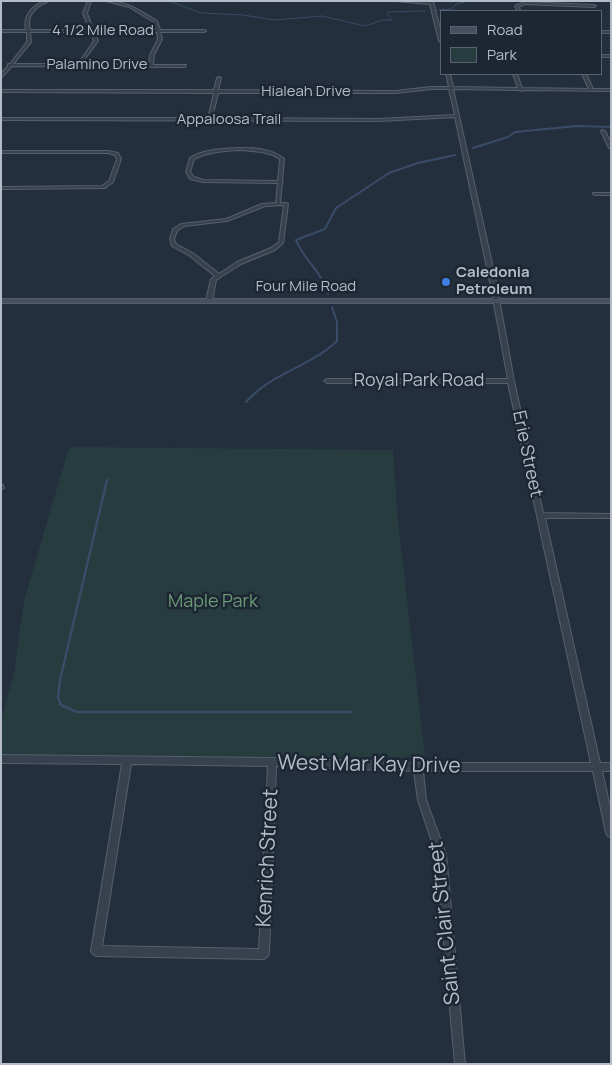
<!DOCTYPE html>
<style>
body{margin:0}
#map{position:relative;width:612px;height:1065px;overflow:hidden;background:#242f3e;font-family:Manrope,sans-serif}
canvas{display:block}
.frame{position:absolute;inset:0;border:2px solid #b4bcc9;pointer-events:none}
.legend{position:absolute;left:440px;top:10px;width:162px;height:65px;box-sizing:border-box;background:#1d2633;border:1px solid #59626f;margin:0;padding:6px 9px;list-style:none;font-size:15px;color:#b4bcc9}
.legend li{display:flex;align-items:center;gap:10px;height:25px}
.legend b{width:25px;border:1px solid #59626f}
</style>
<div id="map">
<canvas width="612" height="1065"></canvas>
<div class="frame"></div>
<ul class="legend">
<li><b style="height:6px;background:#465061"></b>Road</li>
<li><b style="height:14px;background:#263c3f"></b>Park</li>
</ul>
</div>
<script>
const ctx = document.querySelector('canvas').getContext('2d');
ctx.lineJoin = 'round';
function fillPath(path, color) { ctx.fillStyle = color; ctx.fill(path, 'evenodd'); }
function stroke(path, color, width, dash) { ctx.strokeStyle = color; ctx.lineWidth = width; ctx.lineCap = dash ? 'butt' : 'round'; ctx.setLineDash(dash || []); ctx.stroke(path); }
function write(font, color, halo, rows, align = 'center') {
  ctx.font = font + ' Manrope,sans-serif'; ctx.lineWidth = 5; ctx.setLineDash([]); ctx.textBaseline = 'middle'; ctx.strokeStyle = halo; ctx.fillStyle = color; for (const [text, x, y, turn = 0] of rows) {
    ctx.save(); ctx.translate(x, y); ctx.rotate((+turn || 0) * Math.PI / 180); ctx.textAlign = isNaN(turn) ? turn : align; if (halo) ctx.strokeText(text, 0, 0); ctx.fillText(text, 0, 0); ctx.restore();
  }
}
fillPath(new Path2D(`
 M 69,447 L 393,450 L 397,511 L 425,758 L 1,756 L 1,721 L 14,673 L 24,601 Z`), '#263c3f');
stroke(new Path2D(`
 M 169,1 L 201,13 L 243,15 L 275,20 L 322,16 L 365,26 L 383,20 L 392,20 L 387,13 L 389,12 L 425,11
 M 438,10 L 452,9 L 456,4 L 469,1`), '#394c67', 1);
stroke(new Path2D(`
 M 473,148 L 508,137 L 515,132 L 577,126 L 611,127
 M 328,294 C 321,270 303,259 296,240 L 325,229 L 336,208 L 389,173 L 418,163 L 455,155
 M 246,402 C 271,373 310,367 337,341 L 337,322 L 332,307`), '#394c67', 2);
stroke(new Path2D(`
 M 107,480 L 60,680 L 58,697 L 61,705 L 77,712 L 352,712`), '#394c67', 2.5);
const minor = new Path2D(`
 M 44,1 L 49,1 C 36,6 26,15 30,30 L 90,30 L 83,13 L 88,1 L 91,1 L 87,13 L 93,30 L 156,30 L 154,22 L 129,7 L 106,1 C 127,1 140,11 157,21 L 160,30 L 204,30 L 206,31 L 204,32 L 160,32 L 162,39 L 154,55 L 153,65 L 186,65 L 185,67 L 12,66 L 1,78 L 1,74 L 8,66 L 8,64 L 10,64 L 27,42 L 27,32 L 1,32 L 1,30 L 26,30 C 23,16 31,7 44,1 ZM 30,32 L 91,32 L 94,41 L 78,64 L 13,64 L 31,42 ZM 94,32 L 157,32 L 158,39 L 150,55 L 149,65 L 81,64 L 98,41 Z
 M 396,1 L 433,1 L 441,33 L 441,42 L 439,41 L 430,4 Z
 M 525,2 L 594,5 L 596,6 L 594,7 L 525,4 L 518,7 L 521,11 L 518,11 L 515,6 Z
 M 601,31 L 611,31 L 611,33 L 601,33 Z
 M 601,55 L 611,55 L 611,57 L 601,57 Z
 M 446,74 L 450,74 L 453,87 L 518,88 L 513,74 L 517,74 L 522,88 L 589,89 L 582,74 L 586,74 L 593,89 L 611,89 L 611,91 L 523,90 L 521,91 L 519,90 L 453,89 L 495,277 L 514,381 L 543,513 L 611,514 L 611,518 L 545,518 L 600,763 L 611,763 L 611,771 L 602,771 L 611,812 L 611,837 L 608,836 L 606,833 L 593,771 L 423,771 L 426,800 L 446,854 L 465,1064 L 455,1064 L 436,854 L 418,800 L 414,771 L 276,766 L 269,954 L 267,957 L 264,959 L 96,956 L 93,954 L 91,951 L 122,764 L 1,763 L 1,755 L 272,758 L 418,763 L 591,763 L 508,383 L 327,383 L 324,381 L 327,379 L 508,379 L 489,277 L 455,117 L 379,121 L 1,120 L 1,118 L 208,118 L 214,93 L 1,92 L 1,90 L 214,90 L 217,78 L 219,77 L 221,78 L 218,90 L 396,91 L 431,87 L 449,87 ZM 431,89 L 449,89 L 455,115 L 379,119 L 212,118 L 218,93 L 396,93 ZM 131,764 L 268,766 L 259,949 L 102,946 Z
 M 602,130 L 605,131 L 611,143 L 611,149 L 609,148 L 601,131 Z
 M 238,148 C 254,148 272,148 284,159 L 282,181 L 283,182 L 282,183 L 280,203 L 286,203 L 288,204 L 283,243 L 275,250 L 241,264 L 216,280 L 212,301 L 209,303 L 206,301 L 211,279 L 215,276 L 190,256 L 172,246 L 170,239 L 173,229 L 181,224 L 226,219 L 262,204 L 276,203 L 278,183 L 203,182 L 190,179 L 186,172 L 190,158 C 204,149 222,149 238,148 ZM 238,150 C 253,151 268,151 280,159 L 278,181 L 203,180 L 194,177 L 190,172 L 194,159 C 208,152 223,151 238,150 ZM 284,205 L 279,242 L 271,248 L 237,262 L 219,274 L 194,254 L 176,244 L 174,239 L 177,231 L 184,226 L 227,221 L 265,206 Z
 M 1,151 L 108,151 L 118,153 L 121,159 L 113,182 L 105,188 L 1,189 L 1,187 L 102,186 L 109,181 L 117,159 L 115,155 L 108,153 L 1,153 Z
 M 593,193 L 611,193 L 611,195 L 595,195 L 593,194 Z
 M 1,485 L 3,485 L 4,488 L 1,490 Z`);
const secondary = new Path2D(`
 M 1,299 L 611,299 L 611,303 L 1,303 Z`);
stroke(minor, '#565f6c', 2);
stroke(secondary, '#565f6c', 2);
fillPath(minor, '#38414e');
fillPath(secondary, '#465061');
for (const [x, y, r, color] of [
 [446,282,5,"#3f7fe0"]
]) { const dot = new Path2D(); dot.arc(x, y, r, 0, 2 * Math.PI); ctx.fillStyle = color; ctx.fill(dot); stroke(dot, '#1d2633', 2); }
write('15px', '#b4bcc9', '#1d2633', [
 ["4 1/2 Mile Road",103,31],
 ["Palamino Drive",97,65],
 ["Hialeah Drive",306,92],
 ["Appaloosa Trail",229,120],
 ["Four Mile Road",306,287]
]);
write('bold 15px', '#b4bcc9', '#1d2633', [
 ["Caledonia",456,273],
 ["Petroleum",456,290]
], 'left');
write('18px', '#b4bcc9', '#1d2633', [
 ["Royal Park Road",419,381],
 ["Erie Street",527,454,78]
]);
write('18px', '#6b9a76', '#1d2633', [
 ["Maple Park",213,602]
]);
write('21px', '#b4bcc9', '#1d2633', [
 ["West Mar Kay Drive",369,765,1],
 ["Kenrich Street",268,858,-87],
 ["Saint Clair Street",445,923,-96]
]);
</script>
